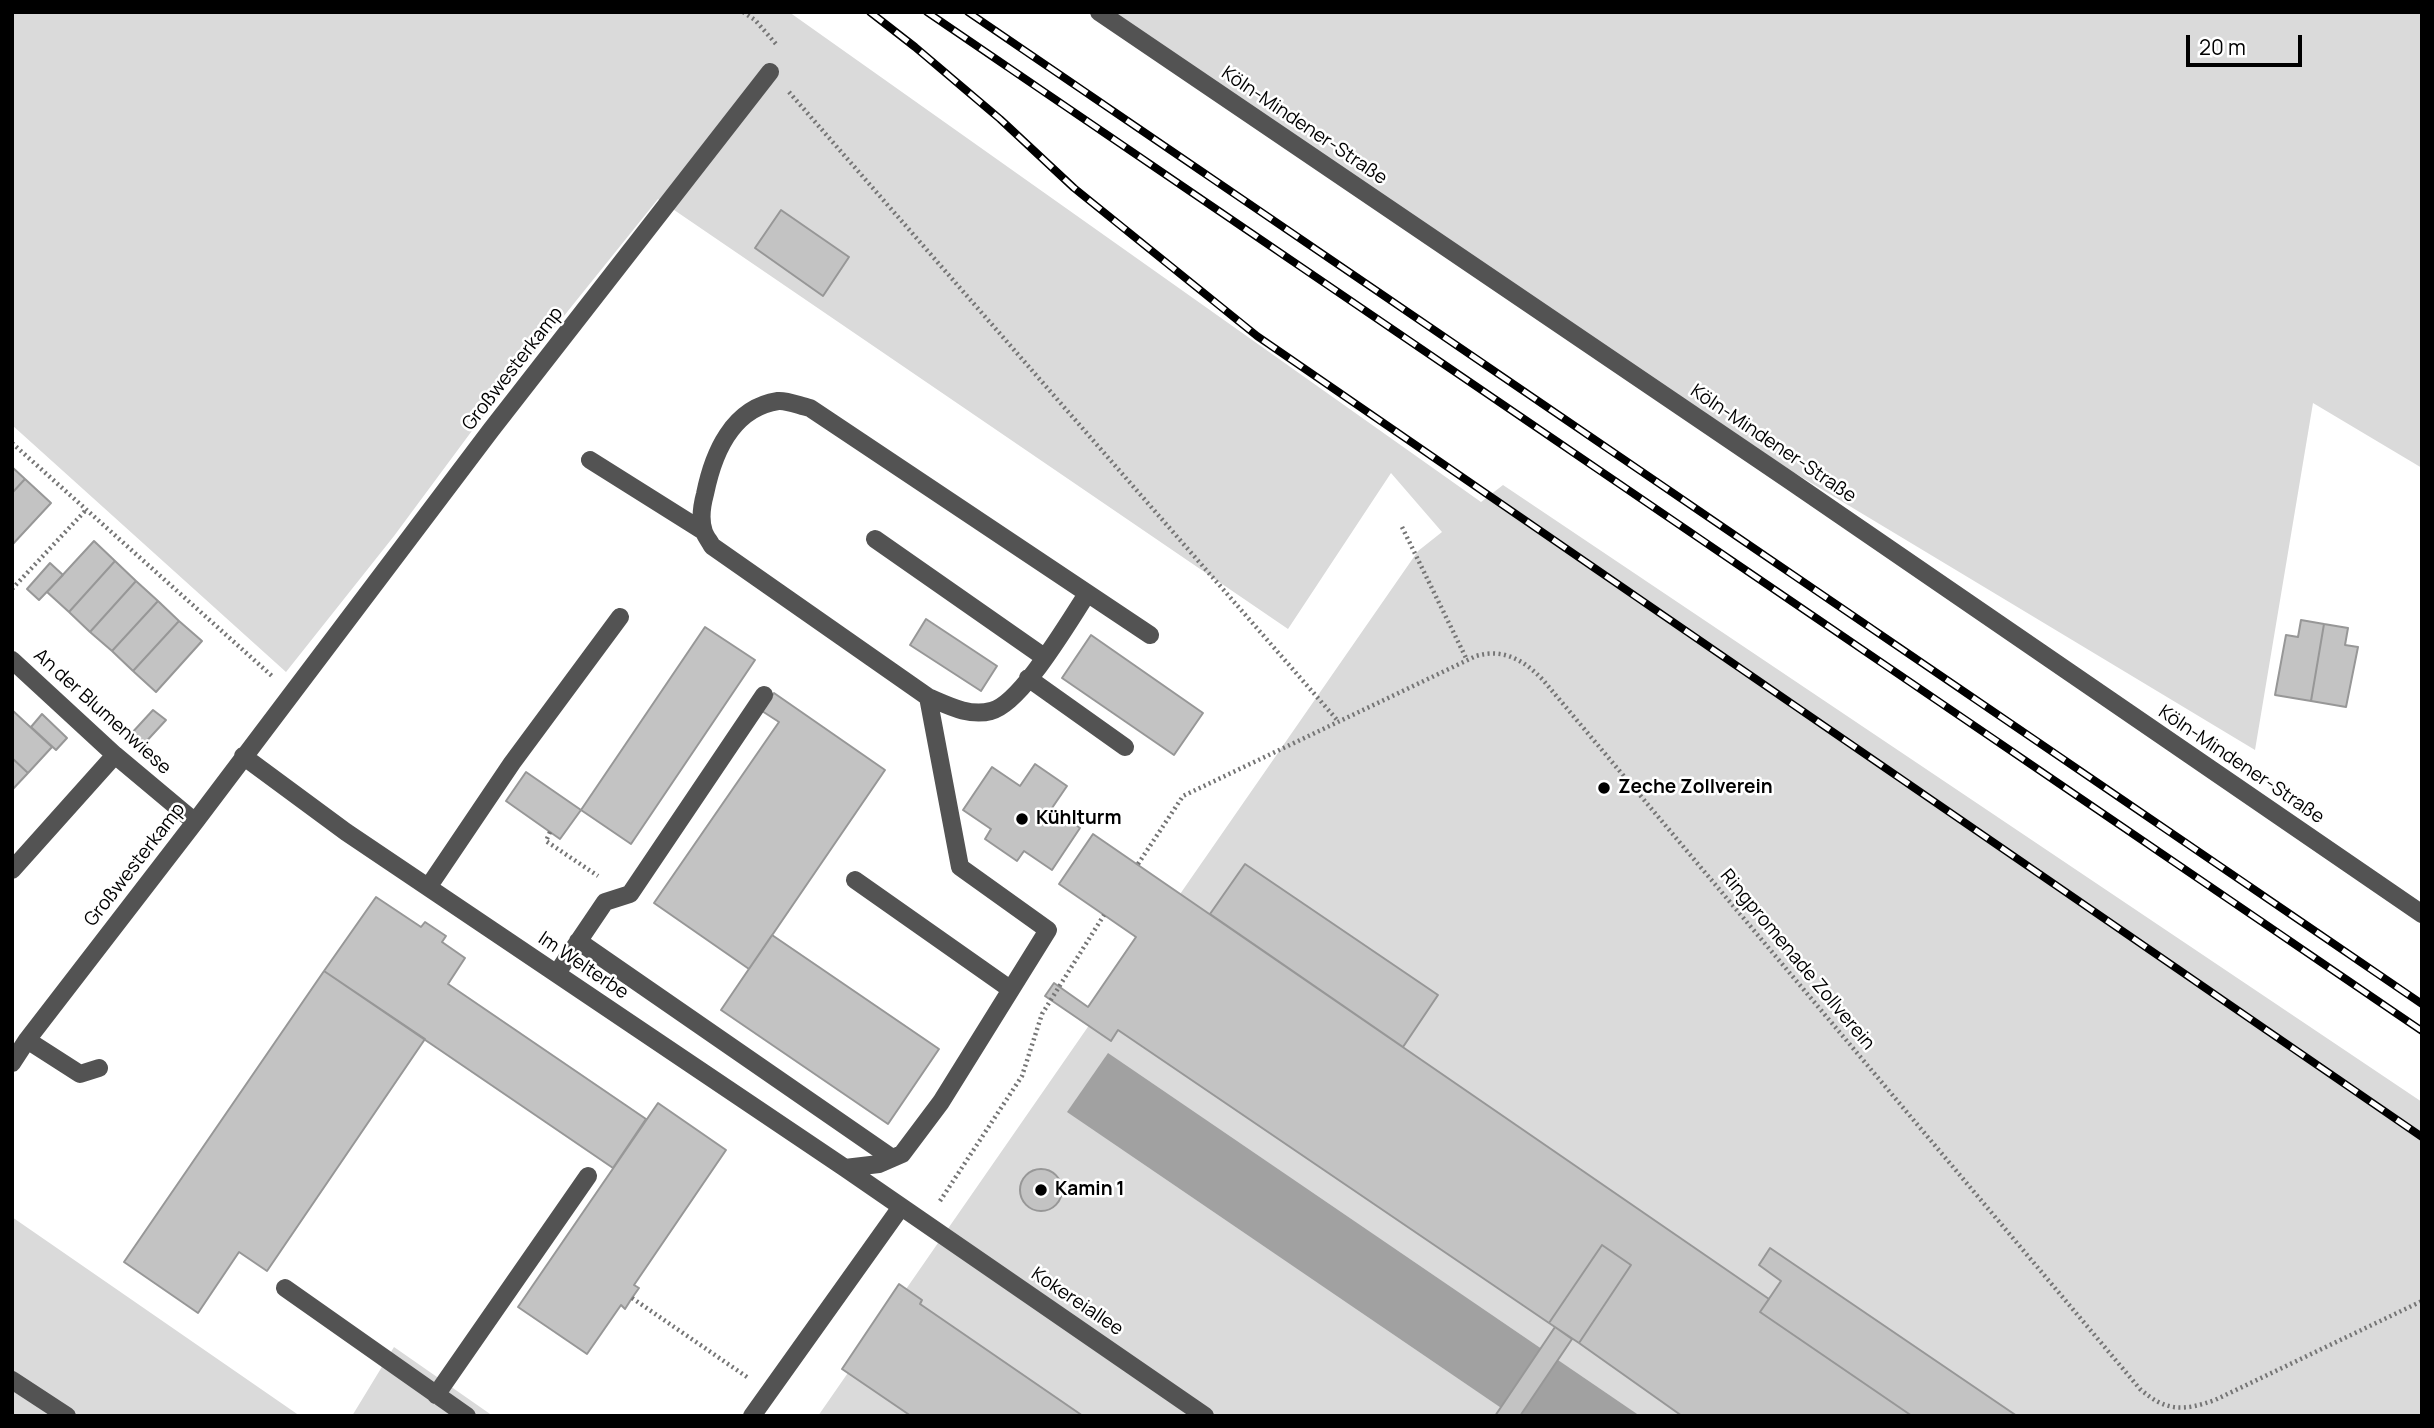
<!DOCTYPE html>
<meta charset="utf-8">
<style>
body{margin:0}
#map{position:relative;width:2434px;height:1428px;overflow:hidden;background:#fff;font-family:Manrope,sans-serif}
canvas{display:block}
.frame{position:absolute;inset:0;border:14px solid #000;pointer-events:none}
.scale{position:absolute;left:2186px;top:35px;width:116px;height:32px;box-sizing:border-box;border:4px solid #000;border-top:0;padding-left:9px;font-size:21px;line-height:24px;white-space:nowrap;color:#000;-webkit-text-stroke:5px #fff;paint-order:stroke}
</style>
<div id="map">
<canvas width="2434" height="1428"></canvas>
<div class="frame"></div>
<div class="scale">20 m</div>
</div>
<script>
const ctx = document.querySelector('canvas').getContext('2d');
ctx.lineJoin = 'round';
function fillPath(path, color) { ctx.fillStyle = color; ctx.fill(path, 'evenodd'); }
function stroke(path, color, width, dash) { ctx.strokeStyle = color; ctx.lineWidth = width; ctx.lineCap = dash ? 'butt' : 'round'; ctx.setLineDash(dash || []); ctx.stroke(path); }
function write(font, color, halo, rows, align = 'center') {
  ctx.font = font + ' Manrope,sans-serif'; ctx.lineWidth = 5; ctx.setLineDash([]); ctx.textBaseline = 'middle'; ctx.strokeStyle = halo; ctx.fillStyle = color; for (const [text, x, y, turn = 0] of rows) {
    ctx.save(); ctx.translate(x, y); ctx.rotate((+turn || 0) * Math.PI / 180); ctx.textAlign = isNaN(turn) ? turn : align; if (halo) ctx.strokeText(text, 0, 0); ctx.fillText(text, 0, 0); ctx.restore();
  }
}
fillPath(new Path2D(`
 M 12,12 L 789,12 L 1481,502 L 1503,485 L 2422,1102 L 2422,1416 L 818,1416 L 1418,551 L 1442,532 L 1391,473 L 1288,629 L 658,199 L 477,424 L 394,536 L 286,672 L 12,425 Z
 M 1109,12 L 2422,12 L 2422,468 L 2313,403 L 2255,750 L 1793,472 Z
 M 12,1217 L 300,1416 L 12,1416 Z
 M 394,1347 L 493,1416 L 352,1416 Z`), '#dadada');
fillPath(new Path2D(`
 M 1108,1053 L 1640,1416 L 1513,1416 L 1067,1112 Z`), '#a1a1a1');
const building = new Path2D(`
 M 781,210 L 849,257 L 823,296 L 755,248 Z
 M 12,467 L 25,479 L 12,493 Z
 M 25,479 L 51,503 L 12,545 L 12,493 Z
 M 94,541 L 115,561 L 69,612 L 47,592 Z
 M 115,561 L 136,581 L 90,632 L 69,612 Z
 M 50,563 L 63,575 L 39,600 L 27,589 Z
 M 136,581 L 158,601 L 112,651 L 90,632 Z
 M 158,601 L 179,621 L 133,671 L 112,651 Z
 M 926,619 L 997,666 L 981,691 L 910,645 Z
 M 2301,620 L 2324,624 L 2311,701 L 2275,695 L 2286,635 L 2298,637 Z
 M 179,621 L 202,641 L 156,692 L 133,671 Z
 M 2324,624 L 2348,628 L 2345,645 L 2358,647 L 2346,707 L 2311,701 Z
 M 705,627 L 755,660 L 631,844 L 581,810 Z
 M 1091,635 L 1203,713 L 1174,755 L 1062,678 Z
 M 774,693 L 885,770 L 749,969 L 654,903 L 779,722 L 762,711 Z
 M 12,710 L 52,747 L 28,773 L 12,758 Z
 M 153,710 L 166,720 L 142,746 L 130,735 Z
 M 42,714 L 67,738 L 56,750 L 31,727 Z
 M 12,758 L 28,773 L 12,790 Z
 M 1035,764 L 1067,786 L 1052,808 L 1080,828 L 1052,870 L 1024,851 L 1017,861 L 985,839 L 991,829 L 963,810 L 992,767 L 1020,786 Z
 M 526,772 L 581,810 L 560,839 L 506,801 Z
 M 1093,834 L 1769,1299 L 1760,1312 L 1912,1416 L 1682,1416 L 1579,1343 L 1631,1265 L 1602,1245 L 1549,1323 L 1118,1030 L 1111,1041 L 1045,996 L 1054,983 L 1088,1007 L 1136,937 L 1059,884 Z
 M 1245,864 L 1438,995 L 1403,1047 L 1210,914 Z
 M 376,897 L 421,927 L 425,922 L 446,936 L 442,942 L 465,958 L 448,984 L 646,1119 L 613,1168 L 324,971 Z
 M 772,935 L 939,1049 L 888,1124 L 721,1010 Z
 M 324,971 L 425,1039 L 267,1271 L 239,1252 L 198,1313 L 124,1262 Z
 M 658,1103 L 726,1150 L 634,1285 L 639,1288 L 632,1298 L 625,1309 L 621,1305 L 587,1354 L 518,1307 Z
 M1020 1190a21 21 0 1 1 42 0a21 21 0 1 1-42 0Z
 M 1602,1245 L 1631,1265 L 1579,1343 L 1549,1323 Z
 M 1770,1248 L 2017,1416 L 1912,1416 L 1760,1312 L 1781,1281 L 1759,1265 Z
 M 899,1284 L 922,1300 L 920,1304 L 1083,1416 L 911,1416 L 842,1369 Z
 M 1555,1327 L 1572,1339 L 1520,1416 L 1495,1416 Z`);
fillPath(building, '#c3c3c3');
stroke(building, '#979797', 2);
stroke(new Path2D(`
 M 743,12 L 755,20 L 776,44
 M 789,92 L 1338,721
 M 12,443 L 272,676
 M 1402,527 L 1467,660
 M 12,589 L 85,511
 M 550,832 L 546,841 L 598,876
 M 1138,864 L 1183,796 L 1476,656 C 1503,648 1524,660 1543,680 L 2140,1389 C 2166,1412 2184,1411 2215,1400 L 2422,1301
 M 940,1201 L 1022,1076 L 1042,1014 L 1104,915
 M 632,1298 L 747,1377`), '#757575', 4.5, [2, 3.5]);
stroke(new Path2D(`
 M 1099,12 L 1789,480 L 2422,914
 M 590,460 L 703,531
 M 875,539 L 1044,657
 M 12,660 L 115,755 L 195,822
 M 1028,678 L 1125,747
 M 928,697 C 947,705 969,717 991,711 C 1021,704 1069,621 1087,594
 M 243,756 L 346,832 L 845,1168 L 1205,1416
 M 12,870 L 115,755
 M 855,880 L 1010,989
 M 429,886 L 512,763 L 620,617
 M 578,941 L 892,1158
 M 557,973 L 605,902 L 630,894 L 764,695
 M 27,1040 L 80,1074 L 99,1068
 M 12,1063 L 27,1040 L 195,822 L 491,430 L 770,72
 M 845,1168 L 879,1164 L 902,1154 L 941,1102 L 1048,930 L 960,867 L 928,697 L 712,546 C 710,542 706,537 704,532 C 700,521 702,505 705,494 C 713,454 732,408 778,401 C 787,400 800,406 810,408 L 1150,635
 M 285,1288 L 467,1416
 M 12,1380 L 67,1416
 M 436,1395 L 588,1176
 M 752,1416 L 901,1207`), '#535353', 18);
const rail = new Path2D(`
 M 870,12 L 915,47 L 1000,119 L 1074,188 L 1257,336 L 2422,1137
 M 927,12 L 2422,1031
 M 968,12 L 2422,1004`);
stroke(rail, '#000', 8);
stroke(rail, '#fff', 5, [16]);
for (const [x, y, r, color] of [
 [1604,788,7,"#000"],
 [1022,819,7,"#000"],
 [1041,1190,7,"#000"]
]) { const dot = new Path2D(); dot.arc(x, y, r, 0, 2 * Math.PI); ctx.fillStyle = color; ctx.fill(dot); stroke(dot, '#fff', 2.5); }
write('19px', '#000', '#fff', [
 ["Köln-Mindener-Straße",1304,126,34],
 ["Großwesterkamp",513,369,-52],
 ["Köln-Mindener-Straße",1773,444,34],
 ["An der Blumenwiese",102,712,42],
 ["Köln-Mindener-Straße",2241,765,34],
 ["Großwesterkamp",135,865,-52],
 ["Ringpromenade Zollverein",1797,960,50],
 ["Im Welterbe",583,966,34],
 ["Kokereiallee",1077,1302,34]
]);
write('bold 19px', '#000', '#fff', [
 ["Zeche Zollverein",1618,788],
 ["Kühlturm",1036,819],
 ["Kamin 1",1055,1190]
], 'left');
</script>
